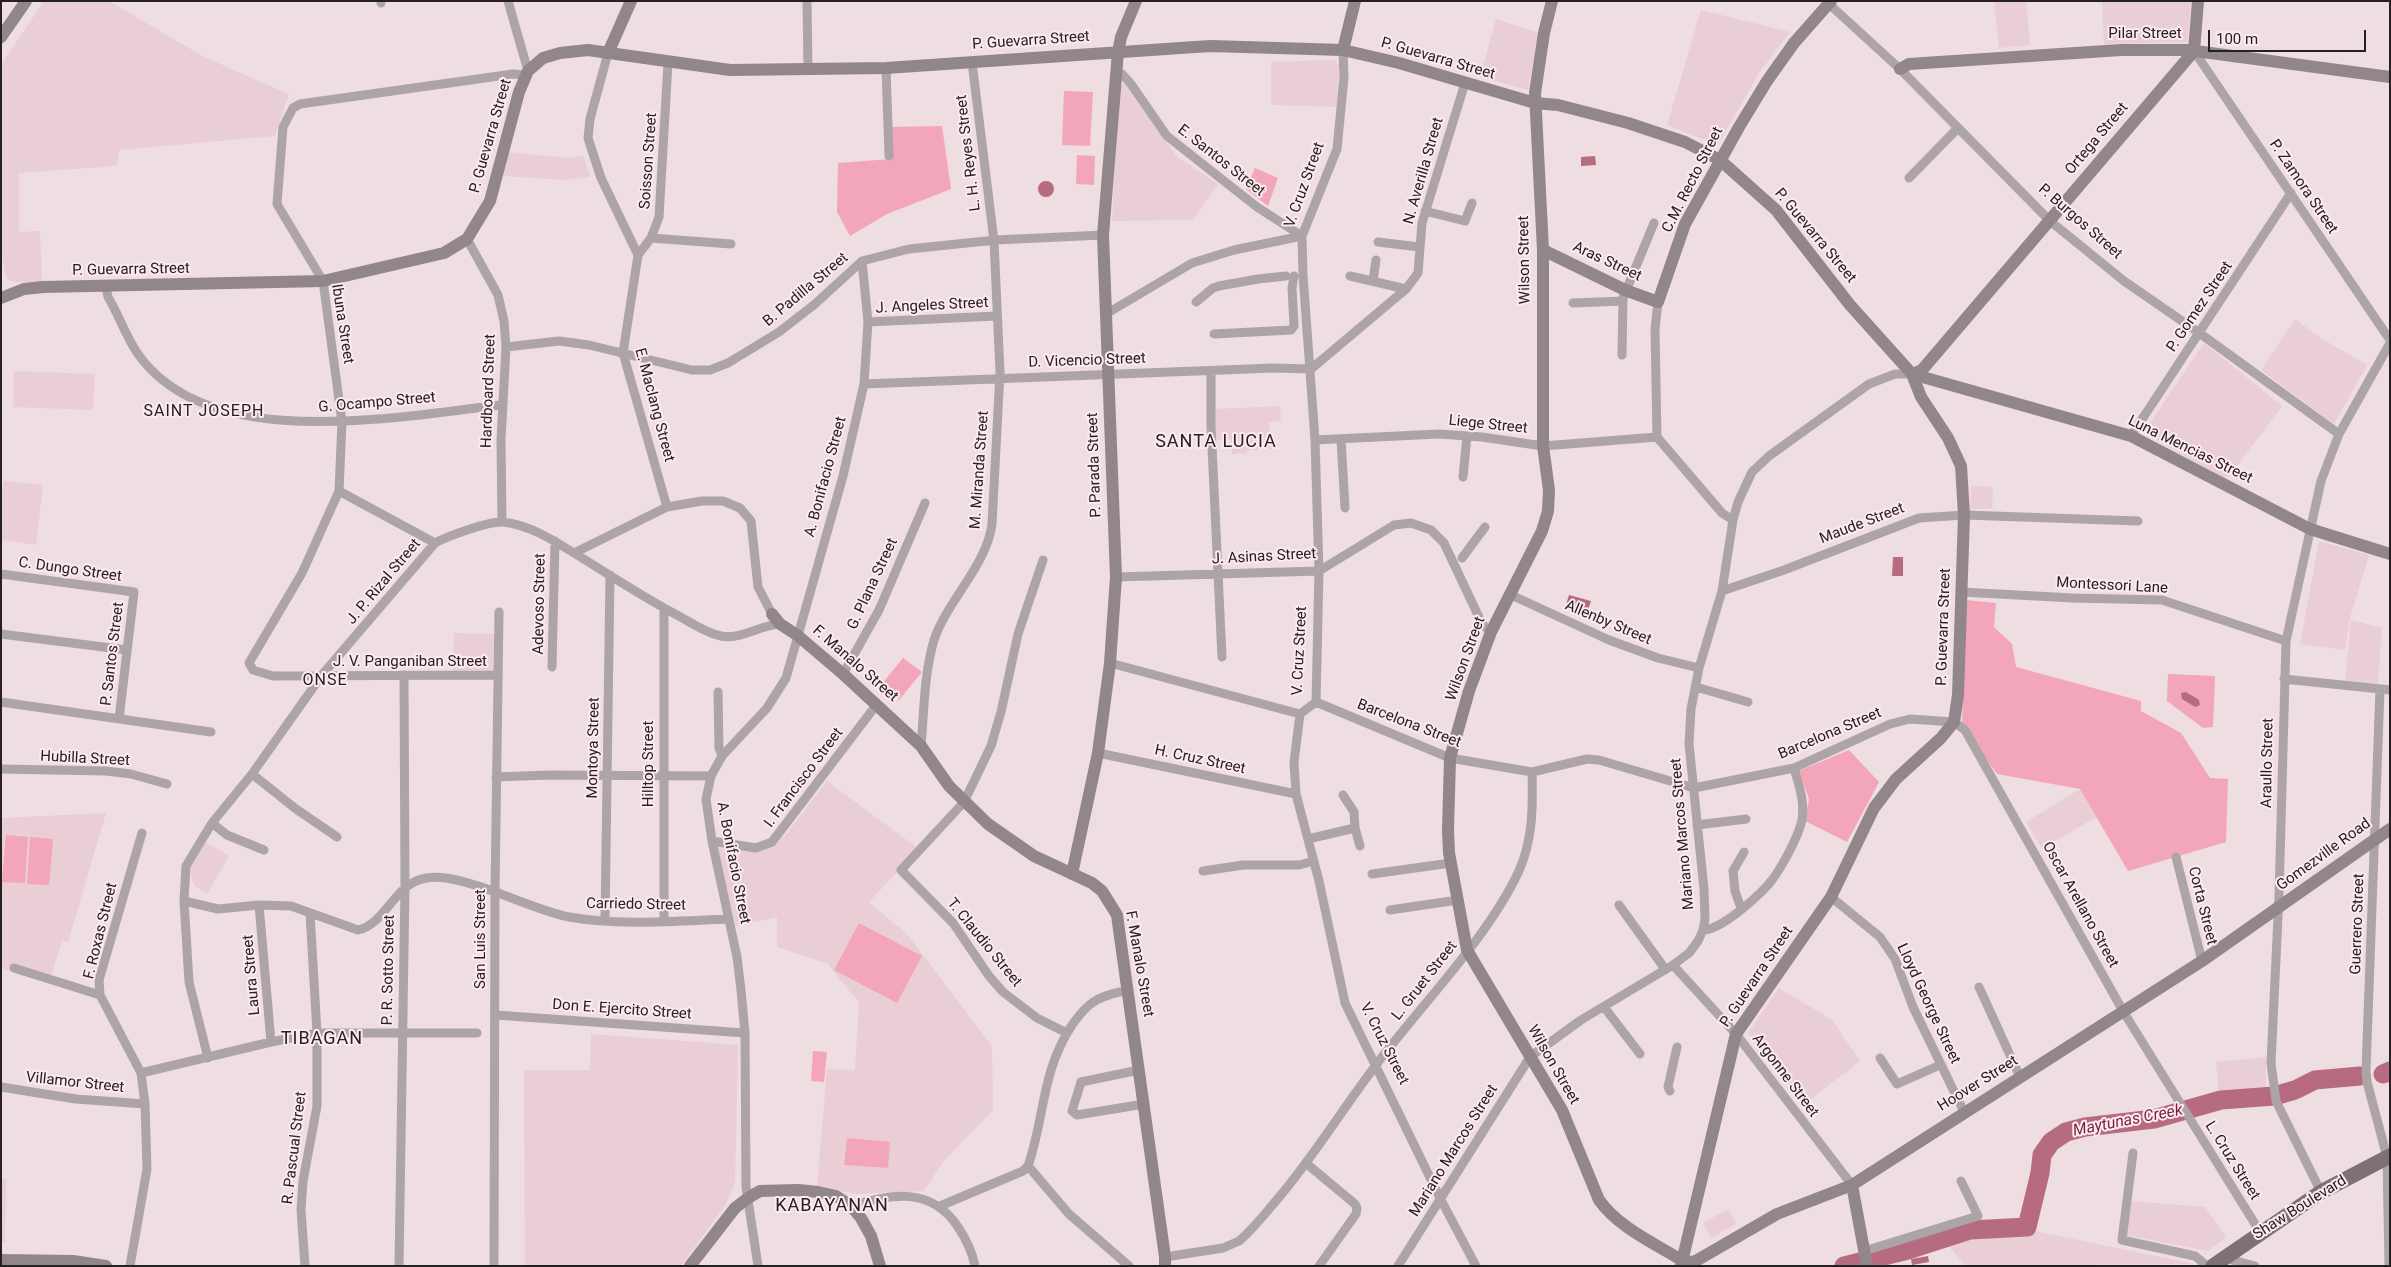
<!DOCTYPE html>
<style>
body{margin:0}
#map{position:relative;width:2391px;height:1267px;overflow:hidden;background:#eedde1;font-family:Roboto,sans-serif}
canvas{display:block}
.frame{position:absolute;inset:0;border:2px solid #262022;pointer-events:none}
.scale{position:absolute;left:2208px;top:30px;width:158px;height:22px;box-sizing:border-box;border:2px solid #262022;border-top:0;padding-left:6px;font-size:15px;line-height:18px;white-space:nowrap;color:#262022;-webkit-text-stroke:4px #fceaee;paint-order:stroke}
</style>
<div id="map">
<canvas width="2391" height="1267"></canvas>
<div class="frame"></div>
<div class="scale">100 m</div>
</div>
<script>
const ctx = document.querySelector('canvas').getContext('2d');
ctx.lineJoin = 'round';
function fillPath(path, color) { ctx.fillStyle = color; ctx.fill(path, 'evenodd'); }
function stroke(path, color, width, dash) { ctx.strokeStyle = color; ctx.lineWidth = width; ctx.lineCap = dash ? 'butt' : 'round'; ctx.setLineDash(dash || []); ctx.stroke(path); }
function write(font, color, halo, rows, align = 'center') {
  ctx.font = font + ' Roboto,sans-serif'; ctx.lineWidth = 4; ctx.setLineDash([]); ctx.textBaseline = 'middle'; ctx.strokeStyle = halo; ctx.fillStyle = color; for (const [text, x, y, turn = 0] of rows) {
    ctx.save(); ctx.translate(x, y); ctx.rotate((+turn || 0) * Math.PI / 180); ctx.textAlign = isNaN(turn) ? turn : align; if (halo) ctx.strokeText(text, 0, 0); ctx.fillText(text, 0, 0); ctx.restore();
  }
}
fillPath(new Path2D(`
 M 44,1 L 109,1 L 204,57 L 289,94 L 275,136 L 119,150 L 117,166 L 19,173 L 19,232 L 40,231 L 42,282 L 15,282 L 8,280 L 6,277 L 1,253 L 1,65 Z
 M 1994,1 L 2026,1 L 2030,45 L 1999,48 Z
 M 2102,1 L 2191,1 L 2188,42 L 2104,44 Z
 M 1701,10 L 1790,32 L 1759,73 L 1718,145 L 1667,125 Z
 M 1496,19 L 1539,33 L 1528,90 L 1480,77 Z
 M 1324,60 L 1334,60 L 1339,64 L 1337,107 L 1271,105 L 1271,62 Z
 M 1126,83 L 1176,156 L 1218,184 L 1193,220 L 1112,221 L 1119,87 Z
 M 507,152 L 568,158 L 583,155 L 590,177 L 564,180 L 503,176 Z
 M 2295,319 L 2319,337 L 2367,365 L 2334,424 L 2261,370 Z
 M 2204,343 L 2282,406 L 2227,479 L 2143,433 Z
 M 14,371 L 95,374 L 93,410 L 13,407 Z
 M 1280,406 L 1281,421 L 1269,422 L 1271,449 L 1247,450 L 1247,453 L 1232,454 L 1231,439 L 1216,440 L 1215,409 Z
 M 4,481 L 43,485 L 36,545 L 1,540 L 1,493 Z
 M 1971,486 L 1993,487 L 1992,509 L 1970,509 Z
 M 2319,541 L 2369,555 L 2350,618 L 2345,650 L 2300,644 Z
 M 2351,620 L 2382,628 L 2378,684 L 2345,682 Z
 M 454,633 L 496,634 L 495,672 L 453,671 Z
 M 827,781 L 919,849 L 869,902 L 907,934 L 992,1046 L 993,1110 L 943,1162 L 924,1191 L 857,1194 L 817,1186 L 827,1069 L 855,1070 L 859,1003 L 828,964 L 777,947 L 777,917 L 736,926 L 716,848 L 759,850 L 775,845 L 788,832 Z
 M 2080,789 L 2096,817 L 2042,849 L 2026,822 Z
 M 106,813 L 68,942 L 62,941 L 51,975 L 13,963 L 9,971 L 1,968 L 1,818 Z
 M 206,842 L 229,856 L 207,894 L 194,885 L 189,870 Z
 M 1779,988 L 1832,1020 L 1860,1061 L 1803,1105 L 1748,1033 Z
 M 591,1034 L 738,1045 L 735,1183 L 726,1204 L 681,1266 L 525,1266 L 524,1070 L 590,1070 Z
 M 2266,1057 L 2266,1091 L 2219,1095 L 2216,1062 Z
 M 1,1179 L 6,1179 L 5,1242 L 1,1243 Z
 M 2130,1201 L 2205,1207 L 2226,1237 L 2208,1251 L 2125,1235 Z
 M 1728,1209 L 1736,1224 L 1711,1238 L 1703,1223 Z
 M 2025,1229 L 2194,1264 L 1966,1266 L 1946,1243 L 1972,1232 Z`), '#e9cfd5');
fillPath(new Path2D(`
 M 1064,91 L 1093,92 L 1090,146 L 1062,145 Z
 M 942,126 L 951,189 L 887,214 L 850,236 L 837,212 L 838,163 L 891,159 L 890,127 Z
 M 1077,155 L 1095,156 L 1094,185 L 1076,184 Z
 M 1255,168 L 1278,178 L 1268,206 L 1246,189 Z
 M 1966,600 L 1996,603 L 1994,627 L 2012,644 L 2016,667 L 2141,701 L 2141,711 L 2181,733 L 2210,778 L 2228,779 L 2226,842 L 2128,871 L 2080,789 L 1997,774 L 1962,726 Z
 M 903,658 L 922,672 L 899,700 L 881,685 Z
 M 2168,674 L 2215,676 L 2213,727 L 2203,728 L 2167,701 Z
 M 1849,750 L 1879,782 L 1847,842 L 1805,821 L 1809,799 L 1799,771 Z
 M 6,835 L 28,837 L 25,883 L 2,882 Z
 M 30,837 L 53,839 L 49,885 L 27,884 Z
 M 859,923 L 922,956 L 897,1003 L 834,970 Z
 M 813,1051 L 827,1052 L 824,1082 L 811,1081 Z
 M 847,1138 L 890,1142 L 888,1168 L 844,1165 Z`), '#f3a6ba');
fillPath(new Path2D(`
 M 1595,156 L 1596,165 L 1581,166 L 1581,157 Z
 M1038 189a8 8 0 1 1 16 0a8 8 0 1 1-16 0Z
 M 1893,557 L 1903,557 L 1903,576 L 1892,576 Z
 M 1569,595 L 1591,601 L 1587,613 L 1565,608 Z
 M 2186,692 L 2199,700 L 2200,705 L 2195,707 L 2182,699 L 2181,693 Z
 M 1928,1256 L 1929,1262 L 1912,1265 L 1911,1259 Z`), '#b76b80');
stroke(new Path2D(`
 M 2383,1074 L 2390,1071
 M 1844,1266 L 1908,1250 L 1970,1230 L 2027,1227 L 2040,1173 L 2042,1155 L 2051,1142 L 2066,1132 L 2085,1127 L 2154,1119 L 2221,1100 L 2274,1096 L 2295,1090 L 2315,1080 L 2360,1076`), '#b76b80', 19);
stroke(new Path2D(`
 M 381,1 L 381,3
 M 508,1 L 528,71
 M 807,1 L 808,70
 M 1829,4 L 1900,69 L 2050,221 L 2124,281 L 2198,332 L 2339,434
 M 1343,50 L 1344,77 L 1337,149 L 1302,236 L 1303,275 L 1315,440 L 1319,571 L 1316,702 L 1300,714 L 1294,762 L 1296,794 L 1319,881 L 1345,1003 L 1440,1198 L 1476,1266
 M 2194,51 L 2390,340
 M 608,53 L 590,119 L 588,138 L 601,178 L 638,255 L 623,353 L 667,507
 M 886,68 L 889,156
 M 1117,72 L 1122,74 L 1131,84 L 1167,136 L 1257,207 L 1302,236
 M 1909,178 L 1958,128
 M 1425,211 L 1465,221 L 1472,203
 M 651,238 L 731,244
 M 467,239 L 498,295 L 504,321 L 506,347 L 501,440 L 502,522
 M 1378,242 L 1419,247
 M 638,255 L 651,238 L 659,217 L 668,63
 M 1350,276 L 1406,289
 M 1373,281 L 1376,260
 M 106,287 L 108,297 C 119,315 126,337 138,354 C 209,455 398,416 502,405
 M 1196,302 L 1213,288 L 1219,286 L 1258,279 L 1286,276
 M 1658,302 L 1655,329 L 1657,437 L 1722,513 L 1733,520
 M 1573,303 L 1623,301
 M 1106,314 L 1192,263 L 1234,250 L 1302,236
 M 868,322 L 997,316
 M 1214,334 L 1291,330 L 1294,326 L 1292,288 L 1294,276
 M 506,347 L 559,341 L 589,345 L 692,370 L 710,370 L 728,363 L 779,332 L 815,304 L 862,261 L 909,249 L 996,240 L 1103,235
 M 1622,355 L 1623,298 L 1654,223
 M 1311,369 L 1406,289 L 1418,273 L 1422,223 L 1465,83
 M 1211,371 L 1211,426 L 1222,657
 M 864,384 L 1273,368 L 1311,369
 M 2131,436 L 2291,193
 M 1341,439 L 1345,508
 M 1315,440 L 1439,434 L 1482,437 L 1543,446 L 1657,437
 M 1463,477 L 1467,436
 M 339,491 L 435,543
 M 574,553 L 667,507 L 702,501 L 723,501 L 740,508 L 751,521 L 758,587 L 772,614
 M 1462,558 L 1485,527
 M 1043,560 L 1018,634 L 1001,712 L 991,746 L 964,802 L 901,870 L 953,923 L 989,976 L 1003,992 L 1037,1018 L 1067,1033
 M 1,574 L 134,592 L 119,719
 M 1116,577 L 1319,571 L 1394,525 L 1411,523 L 1431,530 L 1444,543 L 1477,613 L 1483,625 L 1491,632
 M 1722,591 L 1784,570 L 1919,518 L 1964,515 L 2138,521
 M 1961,592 L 2073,598 L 2162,600 L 2286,641
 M 1509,594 L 1609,640 L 1658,658 L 1699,668
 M 1,634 L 127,650
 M 1110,663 L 1300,714
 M 552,667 L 555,541
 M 843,674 L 879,610 L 925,503
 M 497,675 L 273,676 L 253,670 L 249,663 L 302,573 L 339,491 L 342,422 L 323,281 L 277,204 L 283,127 L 293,108 L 300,104 L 513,74 L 526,75
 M 2284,679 L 2390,690
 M 1696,687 L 1748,702
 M 2380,689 L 2366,1070 L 2367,1082 L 2387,1157 L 2389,1266
 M 718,692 L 719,748 L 722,756
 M 1,702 L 211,732
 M 1316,702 L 1450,758 L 1532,772 L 1587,759 L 1599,760 L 1694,788 L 1794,768 L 1890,724 L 1910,719 L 1954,722 L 1965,730 L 2123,1011 L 2260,1232
 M 921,746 C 924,712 924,674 934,640 C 947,601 987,565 992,524 L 1000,372 L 994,241 L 972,62
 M 1098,753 L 1296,794
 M 1,769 L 106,771 L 131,774 L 167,784
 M 252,774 L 296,809 L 337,837
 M 496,777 L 550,775 L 711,776
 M 1343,795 L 1354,812 L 1355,828 L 1360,846
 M 212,823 L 227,835 L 264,850
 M 1697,825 L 1746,819
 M 1308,839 L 1355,828
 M 712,841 L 756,848 L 772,842 L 877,704
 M 2176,857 L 2202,961
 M 1203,871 L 1243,865 L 1299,865 L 1314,861
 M 1372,874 L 1451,863
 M 1831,897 L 1880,937 L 1895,959 L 1913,1007 L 1964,1112
 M 184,901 L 218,909 L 259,905 L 291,906 L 358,930 C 387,923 394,883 426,878 C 463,872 528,909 569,917 C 621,926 676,921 729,919
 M 259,905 L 271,1042
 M 1619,905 L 1665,969
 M 1741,908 L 1735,891 L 1733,871 L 1744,852
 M 1390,910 L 1458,900
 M 605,921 L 610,575
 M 664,921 L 664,608
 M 1703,930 C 1721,930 1756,898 1768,885 C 1780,871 1798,838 1802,820 C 1805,802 1799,785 1794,768
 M 1673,965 L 1736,1034 L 1852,1185
 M 14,968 L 100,995
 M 1979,987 L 2020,1077
 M 1604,1007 L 1640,1054
 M 496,1015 L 745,1033
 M 208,1058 L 189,982 L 184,901 L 186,866 L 212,823 L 252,774 L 322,675 L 435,543 C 448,536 489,521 503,522 C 531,525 556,542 579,556 C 611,576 643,597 677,615 C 690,622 705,633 721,636 C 740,640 760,625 780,624
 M 1880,1058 L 1897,1084 L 1940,1065
 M 1139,1070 L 1081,1082 L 1072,1111 L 1077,1115 L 1144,1104
 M 141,1073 L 271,1042 L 317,1033 L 477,1033
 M 1,1087 L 76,1099 L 145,1104
 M 1670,1091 L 1668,1087 L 1677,1047
 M 2133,1153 L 2122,1240 L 2195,1256 L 2207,1266
 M 1307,1164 L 1355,1204 L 1357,1208 L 1356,1214 L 1319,1266
 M 1028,1166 L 1069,1214 L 1129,1266
 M 2321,1192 L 2276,1101 L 2271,1063 L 2279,896 L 2286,641 L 2321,481 L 2339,434 L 2390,343
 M 851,1206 C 892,1194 931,1186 958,1227 C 966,1239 972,1251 975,1266
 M 940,1206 L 1023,1171 L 1028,1166 C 1045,1117 1041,1072 1072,1025 C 1078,1017 1084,1008 1092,1003 C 1103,995 1116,993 1128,990
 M 1864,1251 L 1978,1216 L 1961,1181
 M 1165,1257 L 1223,1248 L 1239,1241 C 1252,1230 1263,1216 1275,1202 C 1313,1158 1341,1111 1376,1065 C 1421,1005 1486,940 1518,873 C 1533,841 1533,807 1532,772
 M 2225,1258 L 2255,1266
 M 130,1266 L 147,1169 L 145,1104 L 141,1073 L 100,995 L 99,980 L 142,833
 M 305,1266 L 301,1210 L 303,1181 L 317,1106 L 317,1033 L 310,913
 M 399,1266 L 405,887 L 404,675
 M 494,1266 L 495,892 L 499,612
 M 758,1266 L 746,1187 L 745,1033 L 741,990 L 737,957 L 712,841 L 706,799 L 711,776 L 722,756 L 767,708 L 786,678 L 843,476 L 864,384 L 868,322 L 862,261
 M 1398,1266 L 1530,1057 L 1581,1020 L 1673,965 L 1689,953 L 1698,941 L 1703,930 L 1705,919 L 1704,889 L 1689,744 L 1691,709 L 1699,668 L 1722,591 L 1733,520 L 1738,502 L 1752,472 L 1769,456 L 1869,384 L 1895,374 L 1912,374`), '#aca4a6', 9);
stroke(new Path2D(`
 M 1552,1 L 1544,33 L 1535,93 L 1543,250 L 1543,446 L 1549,490 L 1548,511 L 1542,531 L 1491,632 L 1469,691 L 1450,758 L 1448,830 L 1449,853 L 1467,950 L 1562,1110 L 1599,1200 C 1619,1228 1654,1243 1683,1261 L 1694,1262 L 1777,1214 L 1852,1185 L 2202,961 L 2390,829
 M 1,37 L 26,1
 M 1343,50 L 1355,1
 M 608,53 L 631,1
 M 1900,69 L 1909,64 L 2121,50 L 2188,50 L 2390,77
 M 1543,250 L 1625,290 L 1658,302 L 1685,224 L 1739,127 L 1767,81 L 1794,43 L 1831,1
 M 1,298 L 24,289 L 43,287 L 323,281 L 444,253 L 467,239 L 490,201 L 519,92 L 528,71 L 543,58 L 560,53 L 588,50 L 730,70 L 886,68 L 1210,46 L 1343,50 L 1399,63 L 1535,103 L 1558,105 L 1628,123 L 1685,142 L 1720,160 L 1776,210 L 1850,305 L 1912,374 L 1921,397 L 1948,438 L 1961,466 L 1964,515 L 1958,695 L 1954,722 L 1941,738 L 1896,779 L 1874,808 L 1831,897 L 1736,1034 L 1681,1266
 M 1912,374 L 2131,436 L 2310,529 L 2390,554
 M 1912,374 L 1922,370 L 2194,51 L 2198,1
 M 772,614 L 780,624 L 797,635 L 843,674 L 921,746 L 949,786 L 988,824 L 1034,856 L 1092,883 L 1102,891 L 1117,915 L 1120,937 L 1165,1257 L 1165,1266
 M 1072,874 L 1098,753 L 1110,663 L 1116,577 L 1103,235 L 1118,52 L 1121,37 L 1136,1
 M 1852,1185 L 1867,1266
 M 1,1260 L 73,1261 L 106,1266
 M 690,1266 L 735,1208 L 748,1198 L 760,1191 L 798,1190 L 818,1192 L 836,1196 L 851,1206 L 861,1218 L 871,1236 L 880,1266`), '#918689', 12);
stroke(new Path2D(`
 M 2213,1266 L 2321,1192 L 2390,1156`), '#7e7174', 15);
write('15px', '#262022', '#fceaee', [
 ["Pilar Street",2145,34],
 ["P. Guevarra Street",1031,41,-4],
 ["P. Guevarra Street",1438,59,16],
 ["P. Guevarra Street",491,136,-74],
 ["Ortega Street",2097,139,-50],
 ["L. H. Reyes Street",969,153,-97],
 ["Soisson Street",649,161,-86],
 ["E. Santos Street",1221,161,38],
 ["N. Averilla Street",1424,171,-74],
 ["C.M. Recto Street",1693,180,-63],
 ["V. Cruz Street",1305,185,-70],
 ["P. Zamora Street",2303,187,56],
 ["P. Burgos Street",2080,222,41],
 ["P. Guevarra Street",1815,236,50],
 ["Wilson Street",1525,260,-91],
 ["Aras Street",1607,262,25],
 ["P. Guevarra Street",131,270,-1],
 ["B. Padilla Street",806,290,-40],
 ["J. Angeles Street",932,306,-3],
 ["P. Gomez Street",2200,307,-56],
 ["Ibuna Street",342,324,81],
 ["D. Vicencio Street",1087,361,-2],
 ["Hardboard Street",489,391,-88],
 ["G. Ocampo Street",377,403,-5],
 ["E. Maclang Street",654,405,75],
 ["Liege Street",1488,425,6],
 ["Luna Mencias Street",2190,450,26],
 ["P. Parada Street",1095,465,-92],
 ["M. Miranda Street",980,470,-86],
 ["A. Bonifacio Street",826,477,-75],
 ["Maude Street",1862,524,-21],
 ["J. Asinas Street",1264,557,-3],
 ["C. Dungo Street",70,570,8],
 ["J. P. Rizal Street",384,582,-50],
 ["G. Plana Street",873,584,-65],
 ["Montessori Lane",2112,586,3],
 ["Adevoso Street",540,604,-89],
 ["Allenby Street",1608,623,23],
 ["P. Guevarra Street",1944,627,-88],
 ["V. Cruz Street",1300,651,-87],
 ["P. Santos Street",113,654,-83],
 ["Wilson Street",1466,659,-70],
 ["J. V. Panganiban Street",410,662],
 ["F. Manalo Street",855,664,41],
 ["Barcelona Street",1409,724,21],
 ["Barcelona Street",1830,734,-23],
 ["Montoya Street",594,748,-89],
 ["Hubilla Street",85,759,3],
 ["H. Cruz Street",1200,760,12],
 ["Araullo Street",2268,763,-89],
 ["Hilltop Street",649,764,-90],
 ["I. Francisco Street",804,778,-53],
 ["Mariano Marcos Street",1683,834,-95],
 ["Gomezville Road",2324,855,-36],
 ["A. Bonifacio Street",733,863,79],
 ["Carriedo Street",636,905,1],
 ["Oscar Arellano Street",2080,905,61],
 ["Corta Street",2202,906,76],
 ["Guerrero Street",2358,924,-88],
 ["F. Roxas Street",101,931,-76],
 ["San Luis Street",481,939,-90],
 ["T. Claudio Street",984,943,51],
 ["F. Manalo Street",1139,964,80],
 ["P. R. Sotto Street",389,970,-89],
 ["Laura Street",252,975,-95],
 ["P. Guevarra Street",1757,977,-56],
 ["L. Gruet Street",1425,981,-52],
 ["Lloyd George Street",1928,1004,65],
 ["Don E. Ejercito Street",622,1010,4],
 ["V. Cruz Street",1384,1044,63],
 ["Wilson Street",1553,1065,60],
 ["Argonne Street",1785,1076,53],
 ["Villamor Street",75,1083,6],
 ["Hoover Street",1978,1084,-32],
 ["R. Pascual Street",295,1148,-83],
 ["Mariano Marcos Street",1454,1151,-58],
 ["L. Cruz Street",2232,1161,58],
 ["Shaw Boulevard",2300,1208,-32]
]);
ctx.letterSpacing = '1px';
write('16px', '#262022', '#fceaee', [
 ["SAINT JOSEPH",204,412],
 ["ONSE",325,681]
]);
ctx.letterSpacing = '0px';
write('italic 16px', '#7a1d40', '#fceaee', [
 ["Maytunas Creek",2128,1121,-11]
]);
ctx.letterSpacing = '1px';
write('18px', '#262022', '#fceaee', [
 ["SANTA LUCIA",1216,442],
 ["TIBAGAN",322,1039],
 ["KABAYANAN",832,1206]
]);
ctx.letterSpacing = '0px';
</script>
